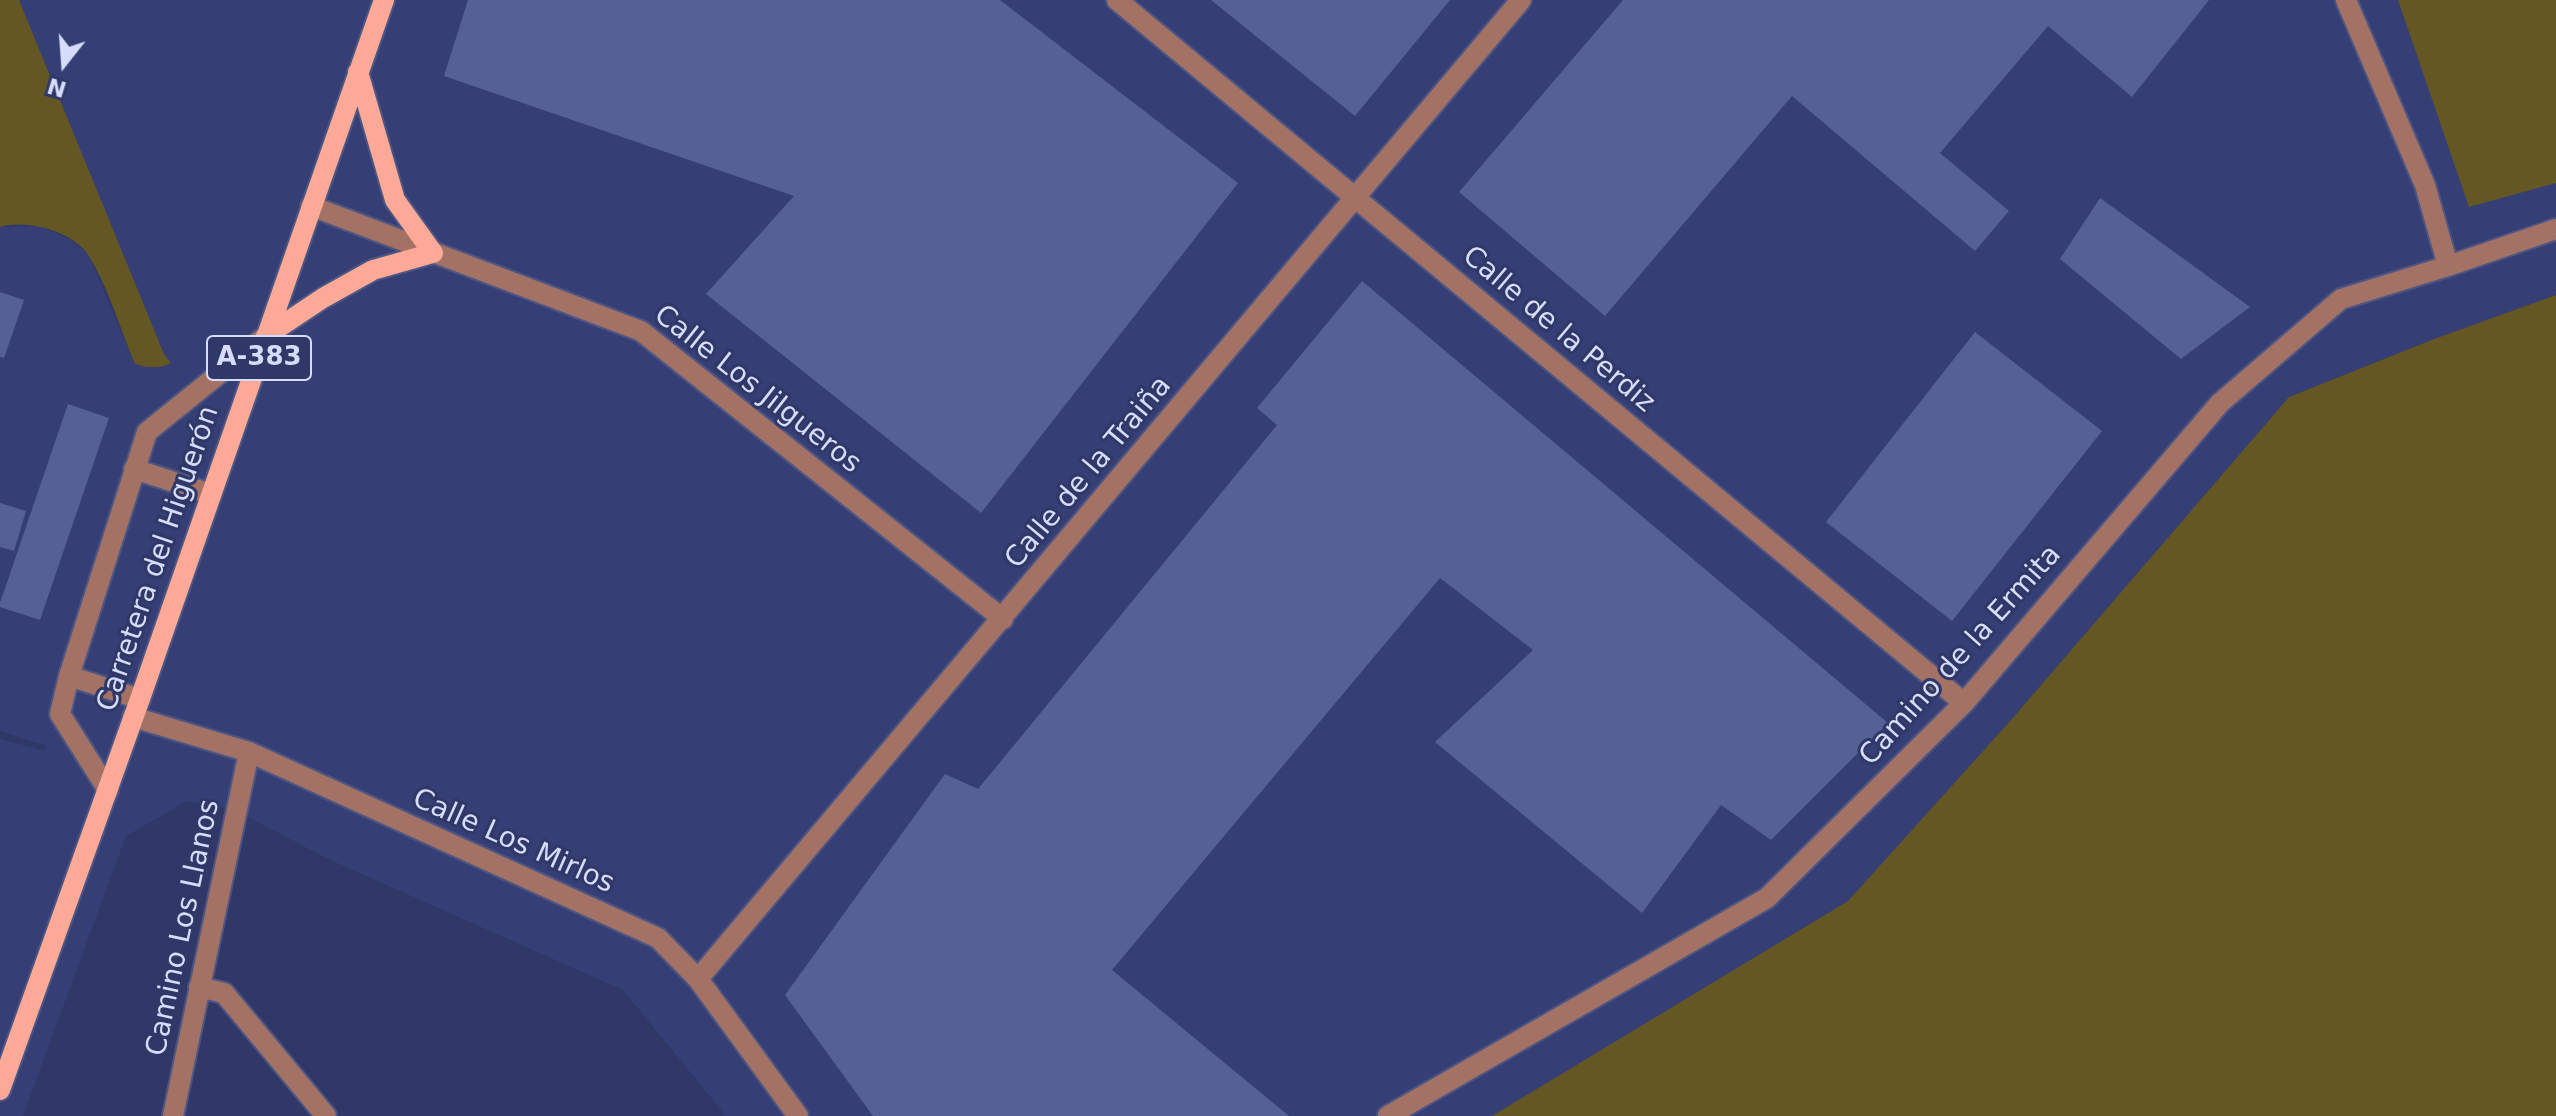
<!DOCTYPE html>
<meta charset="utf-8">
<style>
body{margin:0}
#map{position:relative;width:2556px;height:1116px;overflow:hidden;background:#2f3867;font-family:"DejaVu Sans",sans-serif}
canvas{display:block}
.north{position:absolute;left:24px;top:24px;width:80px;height:80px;-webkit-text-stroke:6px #2f3867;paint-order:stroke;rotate:197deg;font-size:22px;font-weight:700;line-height:32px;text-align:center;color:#d5ddfb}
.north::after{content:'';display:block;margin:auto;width:28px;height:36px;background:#d5ddfb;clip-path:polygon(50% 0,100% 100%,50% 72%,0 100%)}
</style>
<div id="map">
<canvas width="2556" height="1116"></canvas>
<div class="north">N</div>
</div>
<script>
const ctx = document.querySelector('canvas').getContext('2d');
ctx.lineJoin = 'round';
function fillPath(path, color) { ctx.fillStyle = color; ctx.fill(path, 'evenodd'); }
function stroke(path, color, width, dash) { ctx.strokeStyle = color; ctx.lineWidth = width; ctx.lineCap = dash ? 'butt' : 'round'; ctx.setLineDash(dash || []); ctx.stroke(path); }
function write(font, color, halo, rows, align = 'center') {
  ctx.font = font + ' "DejaVu Sans",sans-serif'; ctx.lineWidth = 6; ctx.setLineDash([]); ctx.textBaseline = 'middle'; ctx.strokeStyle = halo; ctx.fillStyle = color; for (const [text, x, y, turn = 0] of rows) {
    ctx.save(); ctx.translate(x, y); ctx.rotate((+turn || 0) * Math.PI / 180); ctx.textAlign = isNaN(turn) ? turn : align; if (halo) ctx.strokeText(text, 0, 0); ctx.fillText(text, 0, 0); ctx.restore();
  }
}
fillPath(new Path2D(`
 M 19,0 L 2556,0 L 2556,295 L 2434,339 L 2289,397 L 2011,720 L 1848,901 L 1500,1116 L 726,1116 L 623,990 L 328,859 L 237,811 L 187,801 L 126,836 L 23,1116 L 0,1116 L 0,739 L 41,750 L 44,750 L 47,746 L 0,731 L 0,227 L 39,226 L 71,240 L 88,254 L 135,364 L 153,368 L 171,363 L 164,355 Z`), '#353f75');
fillPath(new Path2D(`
 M 0,0 L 19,0 L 164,354 L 171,363 C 159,369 148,368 135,364 C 120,329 109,289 89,256 C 73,231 27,219 0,227 Z
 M 2398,0 L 2556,0 L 2556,183 L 2469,207 Z
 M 2556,295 L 2556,1116 L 1492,1116 L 1848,901 L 2011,720 L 2289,397 L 2434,339 Z`), '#655723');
fillPath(new Path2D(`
 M 468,0 L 1000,0 L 1238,183 L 981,513 L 706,294 L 794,196 L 444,76 Z
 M 1211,0 L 1450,0 L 1355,116 Z
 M 1623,0 L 2209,0 L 2132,97 L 2048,26 L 1940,153 L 2009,211 L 1975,251 L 1792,96 L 1605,316 L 1459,192 Z
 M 2100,198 L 2250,307 L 2181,359 L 2060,259 Z
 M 1362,281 L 1888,723 L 1771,840 L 1721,805 L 1642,913 L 1435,742 L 1533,650 L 1440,578 L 1112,970 L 1289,1116 L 873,1116 L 785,995 L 945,774 L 978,789 L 1277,425 L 1257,408 Z
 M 0,292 L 24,300 L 4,358 L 0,357 Z
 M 1975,332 L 2102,431 L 1952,621 L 1826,522 Z
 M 68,404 L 109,418 L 40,620 L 0,607 L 0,603 Z
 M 0,503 L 26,511 L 14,551 L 0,547 Z`), '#556194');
const minor = new Path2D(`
 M 1117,0 L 1964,703
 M 2346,0 L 2425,185 L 2448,266
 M 311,206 L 641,331 L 1003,619
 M 134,469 L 211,494
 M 69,676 L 140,699
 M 133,717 L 249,752 L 658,938 L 698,979 L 798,1116
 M 108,790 L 60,714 L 69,676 L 147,432 L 266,336
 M 698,979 L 1521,0
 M 199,987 L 224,993 L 326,1116
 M 173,1116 L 249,752
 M 1388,1116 L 1767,898 L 1964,703 L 2220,403 L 2341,299 L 2448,266 L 2556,229`);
const major = new Path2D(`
 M 266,336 L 323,298 L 373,270 L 433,253 L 395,200 L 358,72
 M 0,1090 L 140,699 L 384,0`);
stroke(minor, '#4d5682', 24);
stroke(major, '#4d5682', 24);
stroke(minor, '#a47165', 20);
stroke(major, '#fcaa97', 20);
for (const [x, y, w] of [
 [259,358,104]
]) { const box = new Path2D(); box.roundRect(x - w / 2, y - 22, w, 44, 6); ctx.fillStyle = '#2f3867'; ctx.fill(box); stroke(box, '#d5ddfb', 2); }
write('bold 26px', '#d5ddfb', null, [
 ["A-383",259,358]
]);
write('28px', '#d5ddfb', '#2f3867', [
 ["Calle de la Perdiz",1558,330,40],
 ["Calle Los Jilgueros",757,390,38],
 ["Calle de la Traiña",1089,473,-50],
 ["Carretera del Higuerón",159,559,-71],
 ["Camino de la Ermita",1961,656,-48],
 ["Calle Los Mirlos",513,842,24],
 ["Camino Los Llanos",184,928,-78]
]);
</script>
